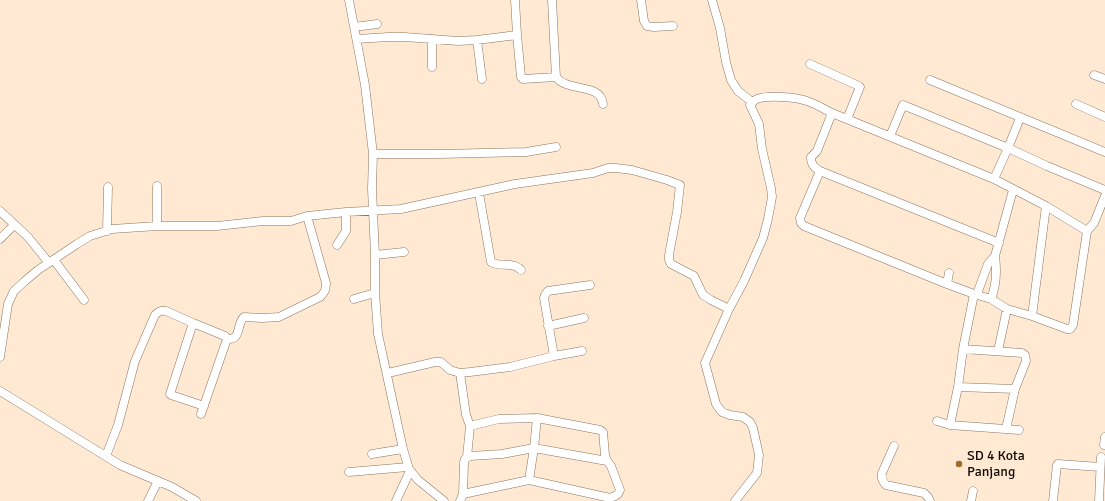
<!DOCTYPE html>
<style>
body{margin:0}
canvas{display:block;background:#ffe9d3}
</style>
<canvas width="1105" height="501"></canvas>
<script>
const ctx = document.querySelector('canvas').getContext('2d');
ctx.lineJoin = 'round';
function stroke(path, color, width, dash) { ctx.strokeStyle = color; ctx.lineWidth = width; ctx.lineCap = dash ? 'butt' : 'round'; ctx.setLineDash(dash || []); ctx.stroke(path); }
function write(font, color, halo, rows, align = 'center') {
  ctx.font = font + ' Signika,sans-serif'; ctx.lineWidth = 3.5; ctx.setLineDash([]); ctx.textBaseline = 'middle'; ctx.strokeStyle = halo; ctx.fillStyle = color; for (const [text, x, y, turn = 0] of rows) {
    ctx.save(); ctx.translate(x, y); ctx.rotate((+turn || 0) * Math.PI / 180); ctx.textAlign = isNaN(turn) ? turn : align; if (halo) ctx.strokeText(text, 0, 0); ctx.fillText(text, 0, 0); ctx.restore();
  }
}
const minor = new Path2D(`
 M 349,0 L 365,85 L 373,154 L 372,189 L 375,255 L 375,293 L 378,334 L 403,449 L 409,469 L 418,480 L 444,501
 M 552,0 L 556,77 C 568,93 600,82 603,104
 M 641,0 L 644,21 L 647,26 L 654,27 L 673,26
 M 712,0 L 720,28 L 726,62 L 731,80 L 738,91 L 752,102
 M 354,27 L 377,24
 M 517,35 L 521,77 L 523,79 L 556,77
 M 357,39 L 388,37 L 405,37 L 458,41 L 477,40 L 517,35 L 515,0
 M 477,40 L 482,79
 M 810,64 L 859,86 L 860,87 L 847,119
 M 432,67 L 432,39
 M 1094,75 L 1105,79
 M 930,80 L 1105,152
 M 1076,104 L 1105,117
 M 832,113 L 817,151 L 811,157 C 811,165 814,167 820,171 L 999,243
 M 890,136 L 903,105 L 1008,148 L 1047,166 L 1105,190
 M 373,154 L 439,154 L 526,152 L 556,147
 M 820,171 L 800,218 L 801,223 L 804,226 L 947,284
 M 994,179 L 1008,148 L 1020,118
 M 479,193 L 491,262 C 501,268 513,261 521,270
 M 0,211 L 28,237 L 49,263
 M 157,226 L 157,186
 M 107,231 L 108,187
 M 0,239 L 14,225
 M 337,245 L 346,231 L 346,212
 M 375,255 L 404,252
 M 54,260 L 84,300
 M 949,273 L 947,284 L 974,294
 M 977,294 L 988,264 L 995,256 L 1013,190
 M 354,299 L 375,293
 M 991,299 C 997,284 997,271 995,256
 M 1032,316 L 1046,206
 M 193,323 L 170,394 L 171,395 L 204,406
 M 548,326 L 584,318
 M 227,339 C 242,340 236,324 244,317 L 262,318 L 279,317 L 320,297 C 325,292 326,290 326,283 L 307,216
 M 963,349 L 1022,353 L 1025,355 L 1026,361 L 1015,389
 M 998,351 L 1007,309
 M 554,356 L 544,298 L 545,295 L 548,291 L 590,285
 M 0,357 L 8,304 L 14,291 L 25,281 L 38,270 L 77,244 L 90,236 L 112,229 L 157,226 L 217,226 L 263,221 L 291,221 L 307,216 L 346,212 L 401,209 L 515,184 L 593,173 L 608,168 L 616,168 L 632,170 L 667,180 L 680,185 L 677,212 L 669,255 L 669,260 L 671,264 L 694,276 L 703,295 L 711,300 L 729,309
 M 388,373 L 435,362 L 441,362 L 450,370 L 460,373 L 470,372 L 510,367 L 554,356 L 582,351
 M 460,373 L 466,415 L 470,426 L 467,457
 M 958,387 L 1015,389 L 1006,429
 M 0,391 L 120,465 L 172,487 L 196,501
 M 937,421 L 950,425 L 1019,430
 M 950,425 L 958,387 L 963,349 L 974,294 L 991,299 L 1007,309 L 1032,316 L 1067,329 L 1070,329 L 1073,325 L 1087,231 L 1094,223 L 1105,196
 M 470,426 L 499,419 L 537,418 L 600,430 L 603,432 L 605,455 L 607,461 L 611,466 L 620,490 L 618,494 L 615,496 L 610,498 L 529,480
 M 1104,445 L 1105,437
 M 894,446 L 882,473 C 881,478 882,481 886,485 L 924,493 L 928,497 L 930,501
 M 372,454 L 403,449
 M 106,456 L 118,425 L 135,361 L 155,315 C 159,311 161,310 166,311 L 193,323 L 225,336 L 227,339 L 201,414
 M 349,472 L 408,467
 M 463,494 L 529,480 L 534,448 L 537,418
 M 148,501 L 158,481
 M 396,501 L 410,471
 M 460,501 L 463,494 L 464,462 L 465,459 L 470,456 L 502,454 L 534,448 L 607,461
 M 735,501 L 757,473 L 759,455 L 753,428 L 750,422 L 743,417 L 730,415 L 722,412 L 716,404 L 705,363 L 729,309 L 744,281 L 763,238 L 768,219 L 772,197 L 771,188 L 762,149 L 759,124 L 750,105 C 752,103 754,100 757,99 C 767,95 796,97 807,101 C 816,104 824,109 832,113 L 994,179 L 1046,206 L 1087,231
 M 971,501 L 973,491
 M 1053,501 L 1057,465 L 1058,464 L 1100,467
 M 1099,501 L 1101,457`);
stroke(minor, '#897562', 9);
stroke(minor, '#fff', 8);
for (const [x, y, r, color] of [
 [959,464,4,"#a36b28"]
]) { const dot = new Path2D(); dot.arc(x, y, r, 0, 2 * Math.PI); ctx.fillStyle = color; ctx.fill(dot); stroke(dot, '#ffe9d3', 1.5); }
write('14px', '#130c06', '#ffe9d3', [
 ["SD 4 Kota",967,456],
 ["Panjang",967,472]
], 'left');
</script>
